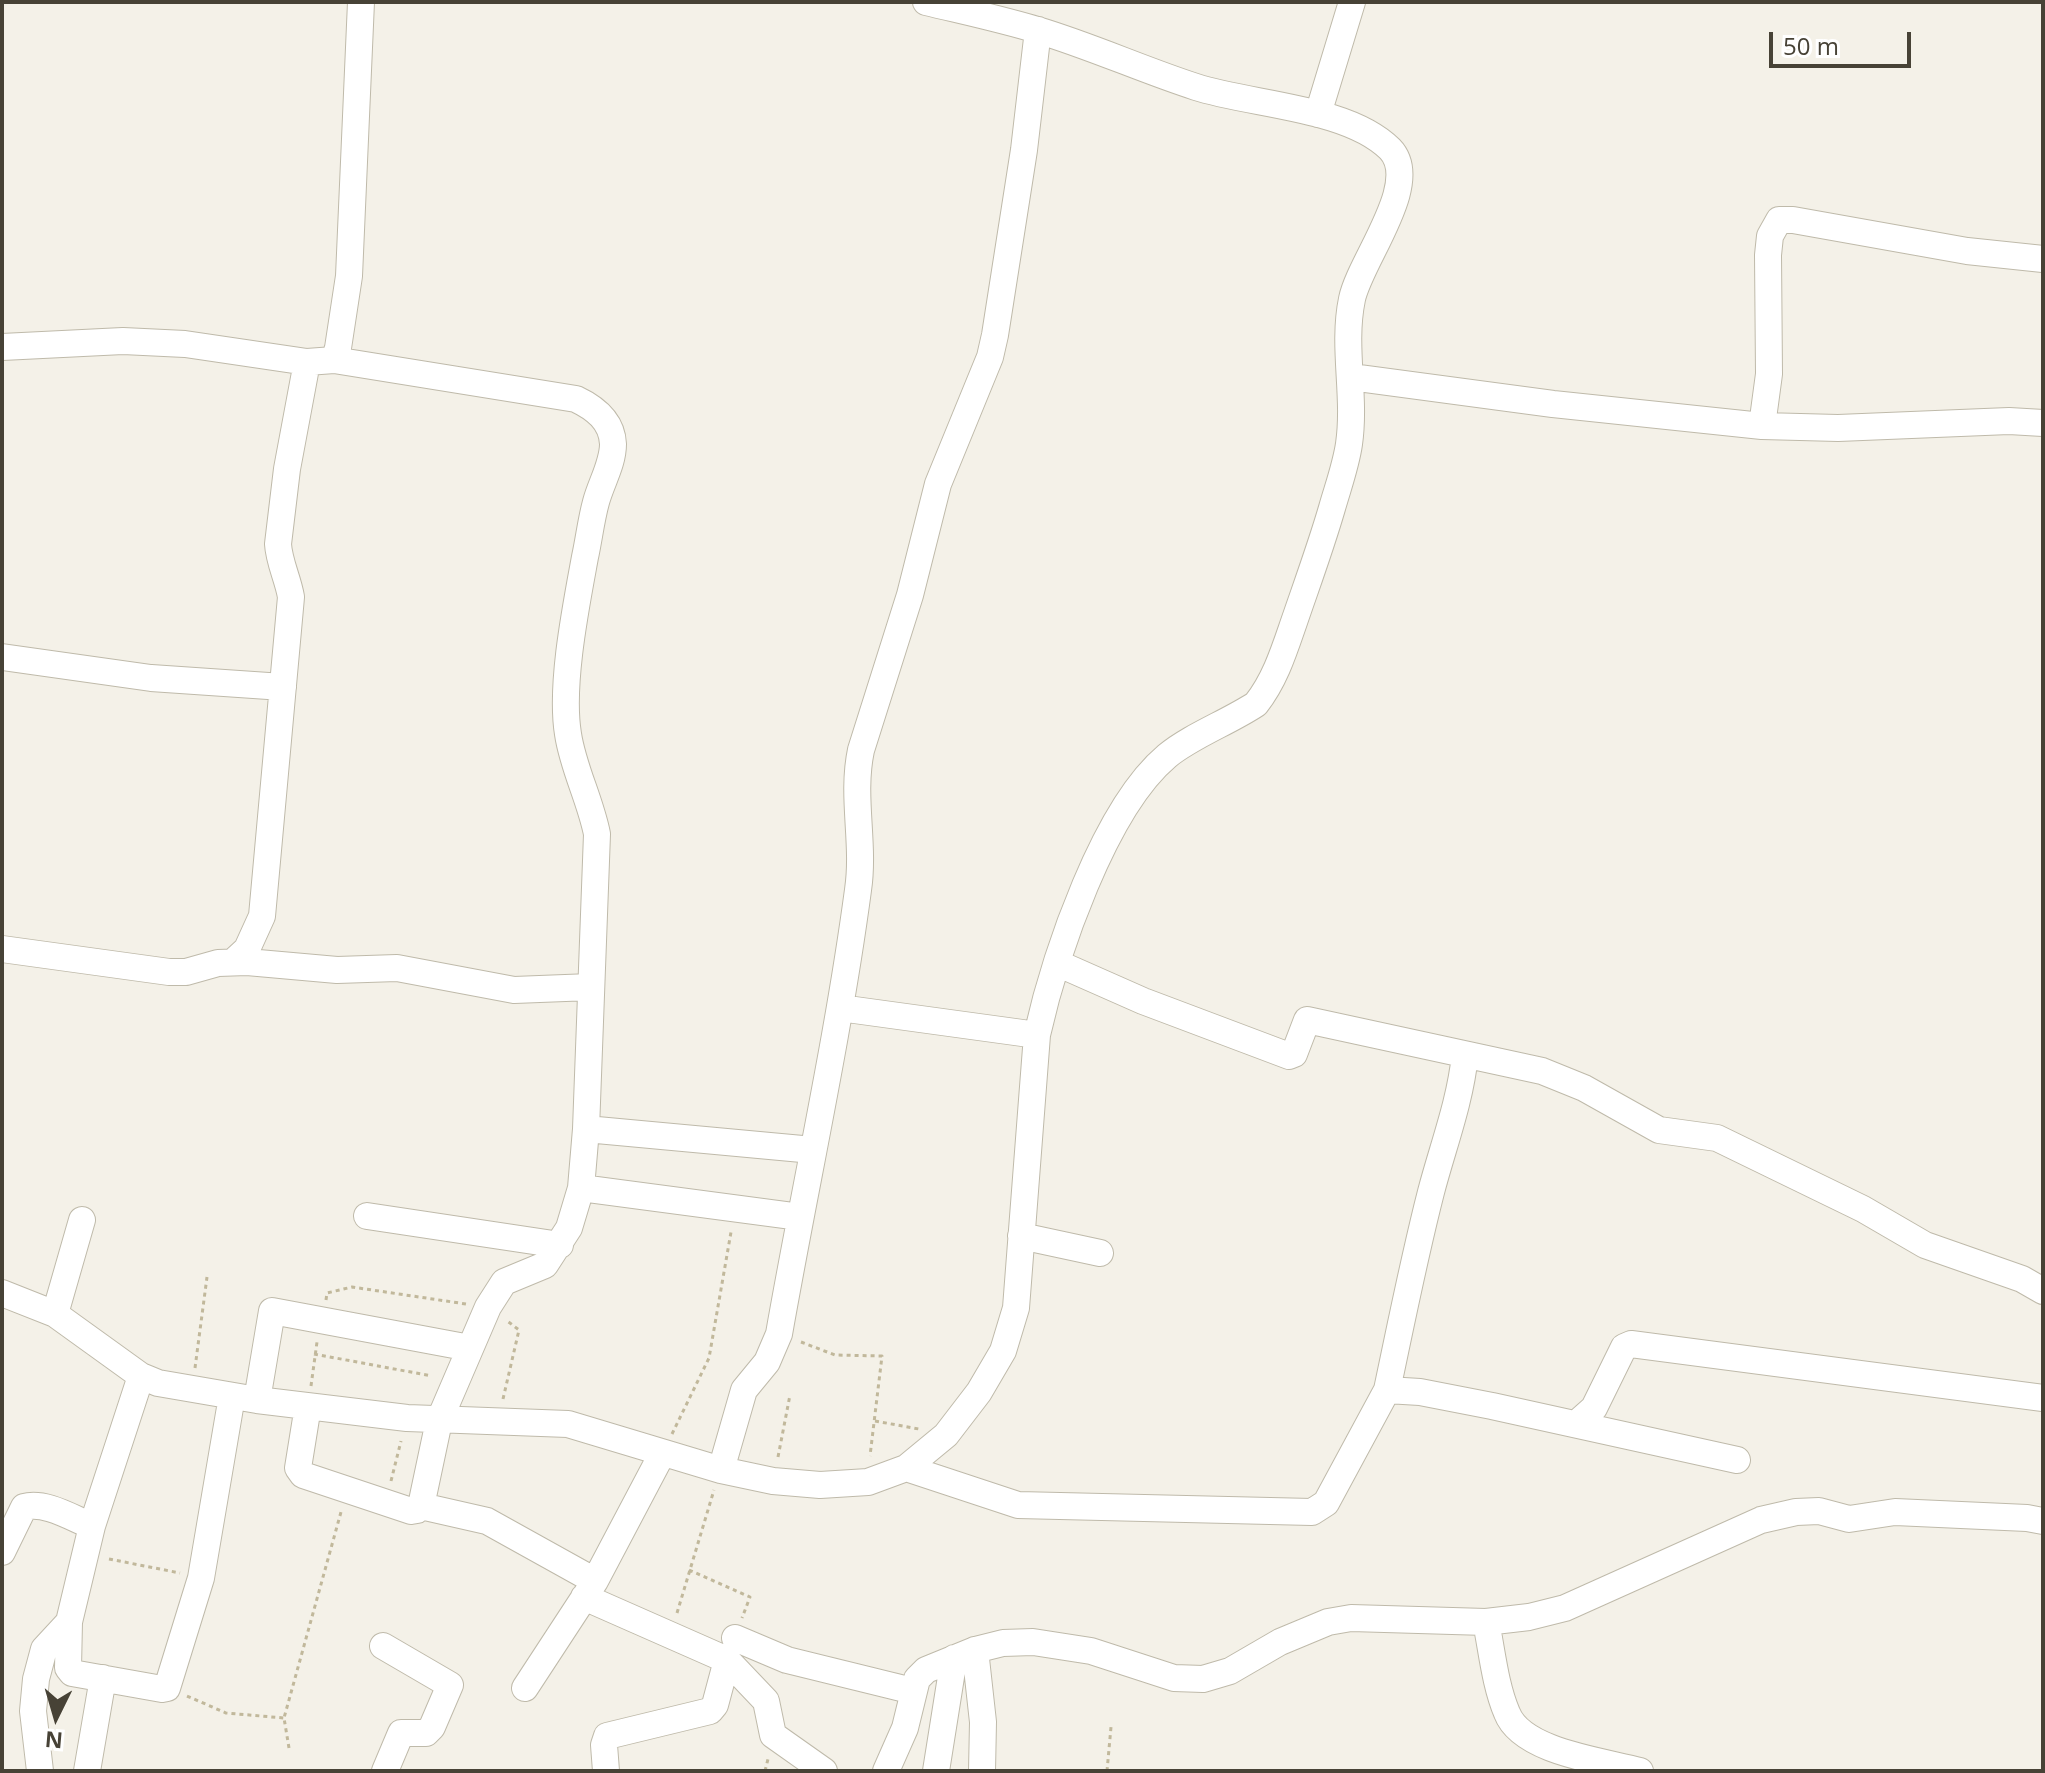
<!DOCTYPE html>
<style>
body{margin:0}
#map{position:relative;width:2045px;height:1773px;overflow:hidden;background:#f4f1e8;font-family:"Open Sans",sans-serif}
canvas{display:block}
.frame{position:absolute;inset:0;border:4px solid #474236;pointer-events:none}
.north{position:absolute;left:16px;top:1677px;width:80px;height:80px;-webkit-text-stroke:6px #fff;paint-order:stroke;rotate:185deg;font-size:22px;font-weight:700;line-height:32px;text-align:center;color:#474236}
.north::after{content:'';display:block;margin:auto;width:28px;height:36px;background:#474236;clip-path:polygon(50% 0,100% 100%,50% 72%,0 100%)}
.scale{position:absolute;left:1769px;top:32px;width:142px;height:36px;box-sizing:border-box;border:4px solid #474236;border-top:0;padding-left:10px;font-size:24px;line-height:28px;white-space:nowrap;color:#474236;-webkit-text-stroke:6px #fff;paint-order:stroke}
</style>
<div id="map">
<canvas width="2045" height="1773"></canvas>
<div class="frame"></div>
<div class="north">N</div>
<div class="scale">50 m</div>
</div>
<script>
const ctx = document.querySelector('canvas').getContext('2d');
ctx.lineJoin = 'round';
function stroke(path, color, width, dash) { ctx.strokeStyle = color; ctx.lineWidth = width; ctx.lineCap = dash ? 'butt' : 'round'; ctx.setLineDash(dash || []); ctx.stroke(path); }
const minor = new Path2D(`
 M 1318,114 L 1352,2
 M 2,347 L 123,341 L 185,344 L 307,362 L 334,360 L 576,399 C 595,408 612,421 613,444 C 613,464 601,483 596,502 C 591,520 589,539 585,557 C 576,606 560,685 568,734 C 573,768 590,799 597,834 L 586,1129 L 581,1188 L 569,1228 L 545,1265 L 504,1282 L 488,1307 L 439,1421 L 421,1506
 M 334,360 L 338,348 L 349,276 L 361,2
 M 1351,377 L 1553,404 L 1762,426 L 1769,374 L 1768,255 L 1770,236 L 1779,220 L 1793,220 L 1967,251 L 2043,259
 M 1762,426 L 1838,428 L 2009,421 L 2043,423
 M 2,657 L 151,678 L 283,687
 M 2,949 L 169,972 L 186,972 L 218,963 L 247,962 L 337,970 L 397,968 L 514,990 L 591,987
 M 233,962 L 247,949 L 262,916 L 291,597 C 288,579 279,562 278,544 L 287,469 L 307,362
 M 1057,963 L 1143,1001 L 1289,1056 L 1294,1054 L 1307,1020 L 1542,1071 L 1584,1088 L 1659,1130 L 1717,1138 L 1863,1209 L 1925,1245 L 2022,1279 L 2043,1291
 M 840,1008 L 1037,1035
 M 586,1129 L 813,1150
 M 581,1188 L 800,1217
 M 367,1216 L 560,1245
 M 1021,1236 L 1100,1253
 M 2,1293 L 55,1314 L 141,1376 L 158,1383 L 257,1400 L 407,1418 L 568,1424 L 721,1470 L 773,1481 L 820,1485 L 868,1482 L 906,1468 L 946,1435 L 979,1392 L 1003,1351 L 1016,1308 L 1037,1035 C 1055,955 1104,809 1167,756 C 1191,736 1229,722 1256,704 C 1275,680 1284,651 1294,622 C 1307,584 1321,546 1332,508 C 1338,487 1346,465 1349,444 C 1356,395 1342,347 1352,299 C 1360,260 1423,183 1390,149 C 1348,107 1252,105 1196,87 C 1143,70 1091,46 1037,30 C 1001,19 963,11 926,2
 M 55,1314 L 82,1220
 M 1387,1390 C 1401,1324 1414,1258 1431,1192 C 1443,1146 1460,1103 1465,1055
 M 257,1400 L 272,1311 L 470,1348
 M 308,1406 L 298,1468 L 303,1475 L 411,1511 L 417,1510 L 421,1506 L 487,1521 L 595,1581
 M 1576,1424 L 1594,1408 L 1624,1347 L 1631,1344 L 2043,1398
 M 906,1468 L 1018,1505 L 1312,1512 L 1326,1503 L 1387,1390 L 1420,1392 L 1492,1406 L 1737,1460
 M 721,1470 L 744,1390 L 767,1362 L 779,1334 C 805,1186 838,1039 858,890 C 865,843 851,797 861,750 L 910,595 L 938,484 L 990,357 L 995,335 L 1024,150 L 1038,30
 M 2,1552 L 24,1507 C 45,1501 72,1518 92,1526
 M 584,1597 L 727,1660 L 766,1701 L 773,1735 L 824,1771
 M 69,1622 L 68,1668 L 72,1673 L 162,1689 L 167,1688 L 201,1578 L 232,1396
 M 1486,1622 C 1492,1651 1495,1685 1507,1713 C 1522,1752 1603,1761 1640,1771
 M 735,1638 L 787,1660 L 913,1691
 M 383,1646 L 450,1685 L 432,1727 L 426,1733 L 401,1733 L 385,1771
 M 975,1650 L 983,1722 L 982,1771
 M 525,1688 L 595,1581 L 662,1454
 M 40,1771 L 33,1711 L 36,1679 L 44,1649 L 69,1622 L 92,1526 L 141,1376
 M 87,1771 L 103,1678
 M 606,1771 L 604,1745 L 607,1736 L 710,1711 L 715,1705 L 727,1660
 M 886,1771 L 905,1728 L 917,1679 L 926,1670 L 975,1650 L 1003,1643 L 1033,1642 L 1091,1651 L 1174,1678 L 1203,1679 L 1230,1671 L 1280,1642 L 1328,1622 L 1351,1618 L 1486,1622 L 1529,1617 L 1565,1608 L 1761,1520 L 1796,1512 L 1819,1511 L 1849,1519 L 1895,1512 L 2027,1518 L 2043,1521
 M 936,1771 L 954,1658`);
stroke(minor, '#bfbaaa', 28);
stroke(new Path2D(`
 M 326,1300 L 327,1293 L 352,1287 L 466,1304
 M 801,1342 L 835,1355 L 882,1356 L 870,1456
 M 314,1354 L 432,1376
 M 195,1368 L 207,1277
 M 311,1386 L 317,1342
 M 503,1399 L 519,1330 L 506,1320
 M 875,1421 L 919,1429
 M 672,1434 L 709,1358 L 731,1232
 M 778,1457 L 790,1395
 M 391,1481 L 401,1441
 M 109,1559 L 180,1573
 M 689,1570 L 750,1597 L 742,1618
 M 677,1613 L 714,1490
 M 187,1696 L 226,1713 L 284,1718
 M 289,1748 L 284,1718 L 341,1512
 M 765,1771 L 768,1759
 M 1107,1771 L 1111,1727`), '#c1b89b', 3, [4, 4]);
stroke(minor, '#fff', 26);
</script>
